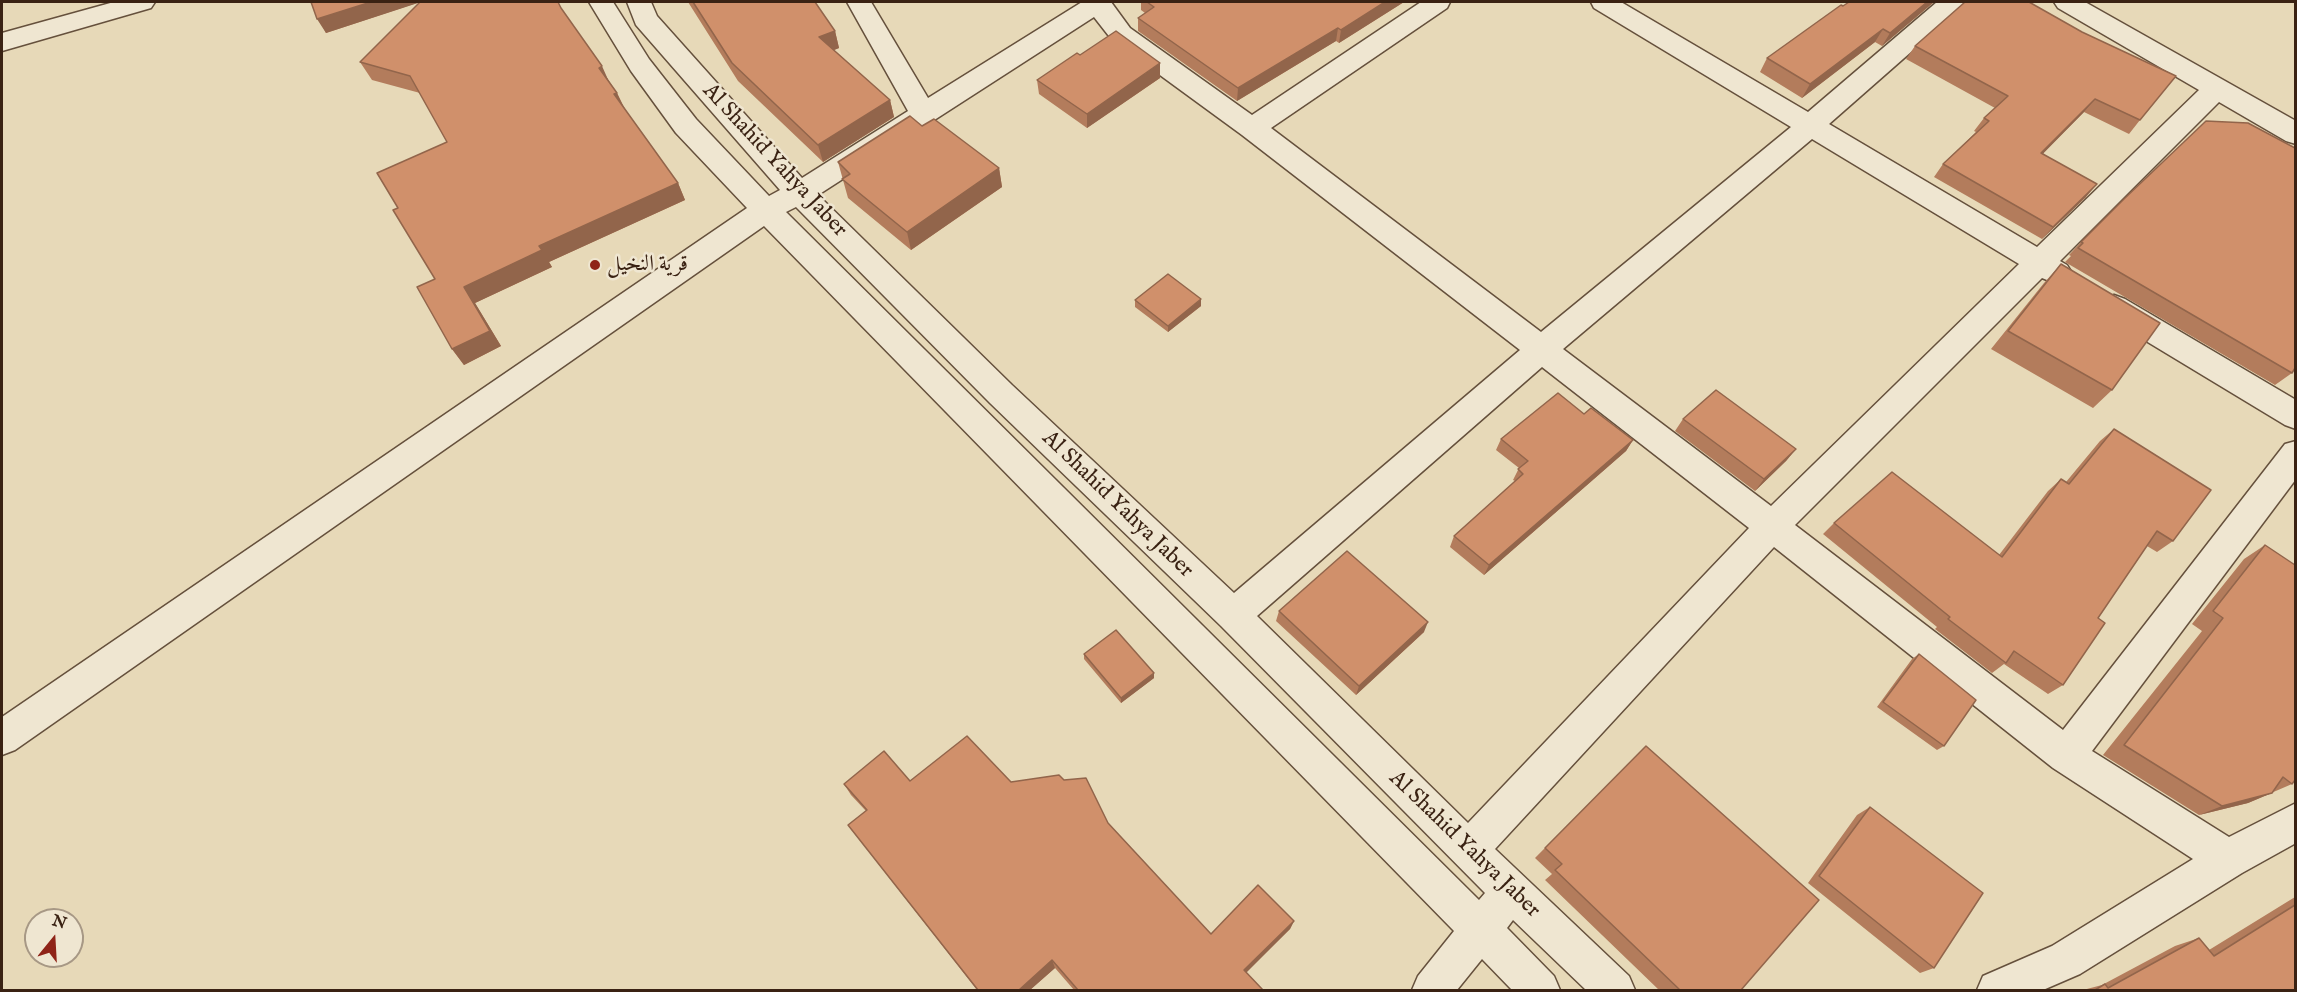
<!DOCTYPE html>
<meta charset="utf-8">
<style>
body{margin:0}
#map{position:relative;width:2297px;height:992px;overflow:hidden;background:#e7d9b8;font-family:"IM FELL English",serif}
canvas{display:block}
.frame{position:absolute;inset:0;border:3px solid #3a2213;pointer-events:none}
.north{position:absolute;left:24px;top:908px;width:60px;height:60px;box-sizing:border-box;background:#efe6d1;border:2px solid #a79885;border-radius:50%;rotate:18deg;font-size:16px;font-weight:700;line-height:24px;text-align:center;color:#3a2213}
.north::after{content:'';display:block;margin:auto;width:21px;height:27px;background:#8f2418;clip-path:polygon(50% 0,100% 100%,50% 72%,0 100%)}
</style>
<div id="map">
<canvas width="2297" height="992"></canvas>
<div class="frame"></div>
<div class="north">N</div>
</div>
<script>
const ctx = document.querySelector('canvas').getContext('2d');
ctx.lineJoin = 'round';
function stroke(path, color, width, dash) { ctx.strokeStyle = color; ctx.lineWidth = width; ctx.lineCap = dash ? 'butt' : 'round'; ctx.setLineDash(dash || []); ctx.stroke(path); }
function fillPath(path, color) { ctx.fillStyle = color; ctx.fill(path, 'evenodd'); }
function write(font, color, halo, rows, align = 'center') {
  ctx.font = font + ' "IM FELL English",Amiri,serif'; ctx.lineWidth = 5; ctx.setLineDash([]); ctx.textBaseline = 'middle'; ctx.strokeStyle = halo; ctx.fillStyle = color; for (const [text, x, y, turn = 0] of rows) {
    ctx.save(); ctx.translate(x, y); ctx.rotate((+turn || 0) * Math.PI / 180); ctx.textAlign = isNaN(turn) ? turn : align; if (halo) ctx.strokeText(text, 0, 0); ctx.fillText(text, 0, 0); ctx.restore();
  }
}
const minor = new Path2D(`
 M 114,2 L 155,2 L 151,8 L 2,51 L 2,33 Z
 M 589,2 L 613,2 L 649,59 L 696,119 L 769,196 L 780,190 L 636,25 L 627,2 L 651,2 L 657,16 L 802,178 L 908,111 L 847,2 L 871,2 L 928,98 L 1082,2 L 1111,2 L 1130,28 L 1252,115 L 1421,2 L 1450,2 L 1447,8 L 1271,128 L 1541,332 L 1791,127 L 1594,8 L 1591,2 L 1621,2 L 1808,112 L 1937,2 L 1964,2 L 1961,8 L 1829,124 L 2037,247 L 2199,90 L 2058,8 L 2054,2 L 2085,2 L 2296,121 L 2296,144 L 2286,141 L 2219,102 L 2060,261 L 2067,265 L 2072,273 L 2067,281 L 2057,284 L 2042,278 L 1795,525 L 2063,730 L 2285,444 L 2296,441 L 2296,479 L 2092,751 L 2229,837 L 2296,803 L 2296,843 L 2242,873 L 2080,974 L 2043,990 L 1977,990 L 1983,976 L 2052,946 L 2193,859 L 2053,768 L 1774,547 L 1495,849 L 1629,976 L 1635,990 L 1586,990 L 1513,920 L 1507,928 L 1554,976 L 1560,990 L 1512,990 L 1482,959 L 1457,990 L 1412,990 L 1418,976 L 1454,931 L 764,226 L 15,750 L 2,755 L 2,717 L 747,208 L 676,133 L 631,71 ZM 1094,17 L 1112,40 L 1242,135 L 1520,350 L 1234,593 L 1012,385 L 818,195 ZM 1812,139 L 2019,264 L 1771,506 L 1563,349 ZM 796,207 L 990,403 L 1221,626 L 1485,893 L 1479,900 L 786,212 ZM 1542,367 L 1749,528 L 1468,823 L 1257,616 Z
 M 2114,295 L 2125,299 L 2296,400 L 2296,429 L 2285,425 L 2103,315 L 2099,307 L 2103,299 Z`);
stroke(minor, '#65503c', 3);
fillPath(minor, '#efe6d1');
fillPath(new Path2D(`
 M 311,2 L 558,2 L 562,10 L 617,93 L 625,109 L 678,183 L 685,200 L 549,262 L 552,267 L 475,303 L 501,346 L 464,365 L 452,349 L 435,279 L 398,208 L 447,142 L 420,93 L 372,80 L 360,62 L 420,2 L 326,33 Z
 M 688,2 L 815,2 L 835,31 L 839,48 L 834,50 L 890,100 L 894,117 L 823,162 L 738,81 Z
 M 1141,2 L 1404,2 L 1339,43 L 1336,41 L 1237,101 L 1138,31 L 1138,18 L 1145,13 L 1141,10 Z
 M 1934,2 L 1882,46 L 1875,42 L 1802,98 L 1760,72 L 1767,58 L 1843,6 Z
 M 1965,2 L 2140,120 L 2129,134 L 2084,112 L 2043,153 L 2086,197 L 2042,239 L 1934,177 L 1943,164 L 1976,132 L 1974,131 L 1984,118 L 1995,108 L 1906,59 L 1915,46 Z
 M 1080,55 L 1160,78 L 1087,128 L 1039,94 L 1037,80 Z
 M 922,126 L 999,168 L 1002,187 L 911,250 L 848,198 L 838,162 Z
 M 2081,242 L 2292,373 L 2275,385 L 2065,262 L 2071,256 L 2069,255 Z
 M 2061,264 L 2112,390 L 2093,408 L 1991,349 L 2044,283 Z
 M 1135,300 L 1201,306 L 1168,332 L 1135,307 Z
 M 1584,414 L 1633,440 L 1626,451 L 1484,575 L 1450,547 L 1454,536 L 1515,481 L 1513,480 L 1519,468 L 1496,450 L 1501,439 Z
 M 1683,419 L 1796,449 L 1786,461 L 1755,491 L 1675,431 Z
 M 2114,429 L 2173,541 L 2157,552 L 2147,546 L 2098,618 L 2063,685 L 2048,694 L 2004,664 L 1992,673 L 1935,629 L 1937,627 L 1823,534 L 1834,523 L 1999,555 L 2048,491 L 2061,479 L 2066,482 L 2100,441 Z
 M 2265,545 L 2292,784 L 2248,803 L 2199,815 L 2103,755 L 2202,631 L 2192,624 L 2244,559 Z
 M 1279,611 L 1424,632 L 1356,695 L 1276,621 Z
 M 1084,654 L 1154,678 L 1121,703 L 1084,659 Z
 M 1919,654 L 1944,746 L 1937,750 L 1877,707 L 1912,659 Z
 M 1646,746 L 1741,990 L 1659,990 L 1545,880 L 1552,874 L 1535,858 Z
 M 910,781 L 1011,782 L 1108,823 L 1211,934 L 1294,921 L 1290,929 L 1246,972 L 1263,990 L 1074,990 L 1055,968 L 1030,990 L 977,990 L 848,825 L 866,811 L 851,795 L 844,784 Z
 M 1870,807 L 1934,968 L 1920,973 L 1808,883 L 1857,815 Z
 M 2295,897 L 2295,990 L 2083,990 L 2102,985 L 2175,946 L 2199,938 L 2209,950 Z`), '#b37c5c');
fillPath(new Path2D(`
 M 371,2 L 421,2 L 326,33 L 317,19 Z
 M 1385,2 L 1404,2 L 1339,43 L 1341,30 Z
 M 1927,2 L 1934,2 L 1882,46 L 1890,33 Z
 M 1338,28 L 1336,41 L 1237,101 L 1238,88 Z
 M 1883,29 L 1875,42 L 1802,98 L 1810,84 Z
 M 835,31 L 839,48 L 824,54 L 819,37 Z
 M 1160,63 L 1160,78 L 1087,128 L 1087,114 Z
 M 602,66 L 610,84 L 599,68 Z
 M 617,93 L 625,110 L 614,94 Z
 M 2095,99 L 2084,112 L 2031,166 L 2041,153 Z
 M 890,100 L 894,117 L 823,162 L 818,145 Z
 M 999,168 L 1002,187 L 911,250 L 907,232 Z
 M 678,183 L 685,200 L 549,262 L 552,267 L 475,303 L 501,346 L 464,365 L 452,349 L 464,287 L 539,246 Z
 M 2097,184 L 2086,197 L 2042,239 L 2053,227 Z
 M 1201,299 L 1201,306 L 1168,332 L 1168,326 Z
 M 1633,440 L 1626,451 L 1484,575 L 1489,565 Z
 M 1796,449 L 1786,461 L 1755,491 L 1764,479 Z
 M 1428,622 L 1424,632 L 1356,695 L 1359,686 Z
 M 1154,673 L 1154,678 L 1121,703 L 1121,698 Z
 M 2272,793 L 2248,803 L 2199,815 L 2222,806 Z
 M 1294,921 L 1290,929 L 1242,977 L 1244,970 Z
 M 1052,960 L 1055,968 L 1030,990 L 1019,990 Z`), '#92654b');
const building = new Path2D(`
 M 311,2 L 371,2 L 317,19 Z
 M 420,2 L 558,2 L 561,8 L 602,66 L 599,68 L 617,93 L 614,94 L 678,183 L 539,246 L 542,250 L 464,287 L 490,331 L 452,349 L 417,287 L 435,279 L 393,210 L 398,208 L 377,173 L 447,142 L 410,76 L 360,62 Z
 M 693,2 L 815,2 L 835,31 L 819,37 L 890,100 L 818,145 L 732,63 Z
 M 1147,2 L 1385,2 L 1341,30 L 1338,28 L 1238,88 L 1138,18 L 1154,7 Z
 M 1849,2 L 1927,2 L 1890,33 L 1883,29 L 1810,84 L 1767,58 L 1841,5 L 1843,6 Z
 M 1965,2 L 2029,2 L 2082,32 L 2176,76 L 2140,120 L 2095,99 L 2041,153 L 2097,184 L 2053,227 L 1943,164 L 1989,121 L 1984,118 L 2008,96 L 1915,46 Z
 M 1116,31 L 1160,63 L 1087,114 L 1037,80 L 1077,53 L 1080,55 Z
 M 910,116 L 922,126 L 934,119 L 999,168 L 907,232 L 842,179 L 850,174 L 838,162 Z
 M 2206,121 L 2248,123 L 2295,148 L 2295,368 L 2292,373 L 2078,248 L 2083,243 L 2081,242 L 2125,198 Z
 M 2061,264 L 2160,323 L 2112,390 L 2008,331 Z
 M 1168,274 L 1201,299 L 1168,326 L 1135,300 Z
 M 1716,390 L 1796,449 L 1764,479 L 1683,419 Z
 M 1558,393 L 1584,414 L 1591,408 L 1633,440 L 1489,565 L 1454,536 L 1523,474 L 1518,469 L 1528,461 L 1501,439 Z
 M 2114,429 L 2211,490 L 2173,541 L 2157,531 L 2098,618 L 2105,623 L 2063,685 L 2014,651 L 2006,663 L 1948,619 L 1950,617 L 1834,523 L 1892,472 L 2002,557 L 2061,479 L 2069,484 Z
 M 2265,545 L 2295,565 L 2295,780 L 2292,784 L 2283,777 L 2272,793 L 2222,806 L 2124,745 L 2223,618 L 2213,611 Z
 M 1347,551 L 1428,622 L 1359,686 L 1279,611 Z
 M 1116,630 L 1154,673 L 1121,698 L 1084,654 Z
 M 1919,654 L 1976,700 L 1944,746 L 1883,702 Z
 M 967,736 L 1011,782 L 1059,775 L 1064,780 L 1086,778 L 1108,823 L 1211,934 L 1258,885 L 1294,921 L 1244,970 L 1263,990 L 1078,990 L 1052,960 L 1019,990 L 978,990 L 848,825 L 867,810 L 844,784 L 884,751 L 910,781 Z
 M 1646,746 L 1819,900 L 1741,990 L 1680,990 L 1555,870 L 1562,864 L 1545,848 Z
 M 1870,807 L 1983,893 L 1934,968 L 1819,876 Z
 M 2295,905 L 2295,990 L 2095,990 L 2105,984 L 2108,988 L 2199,938 L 2214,956 Z`);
fillPath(building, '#d0906b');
stroke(building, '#92654b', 1.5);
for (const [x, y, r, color] of [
 [595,265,6,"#8f2418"]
]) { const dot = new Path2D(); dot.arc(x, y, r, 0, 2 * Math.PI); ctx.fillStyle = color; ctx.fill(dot); stroke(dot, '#efe6d1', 2); }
write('22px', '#3a2213', '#efe6d1', [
 ["Al Shahid Yahya Jaber",774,161,47],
 ["Al Shahid Yahya Jaber",1117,505,44],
 ["Al Shahid Yahya Jaber",1464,845,44]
]);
write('22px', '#3a2213', '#efe6d1', [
 ["قرية النخيل",607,265]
], 'left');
</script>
